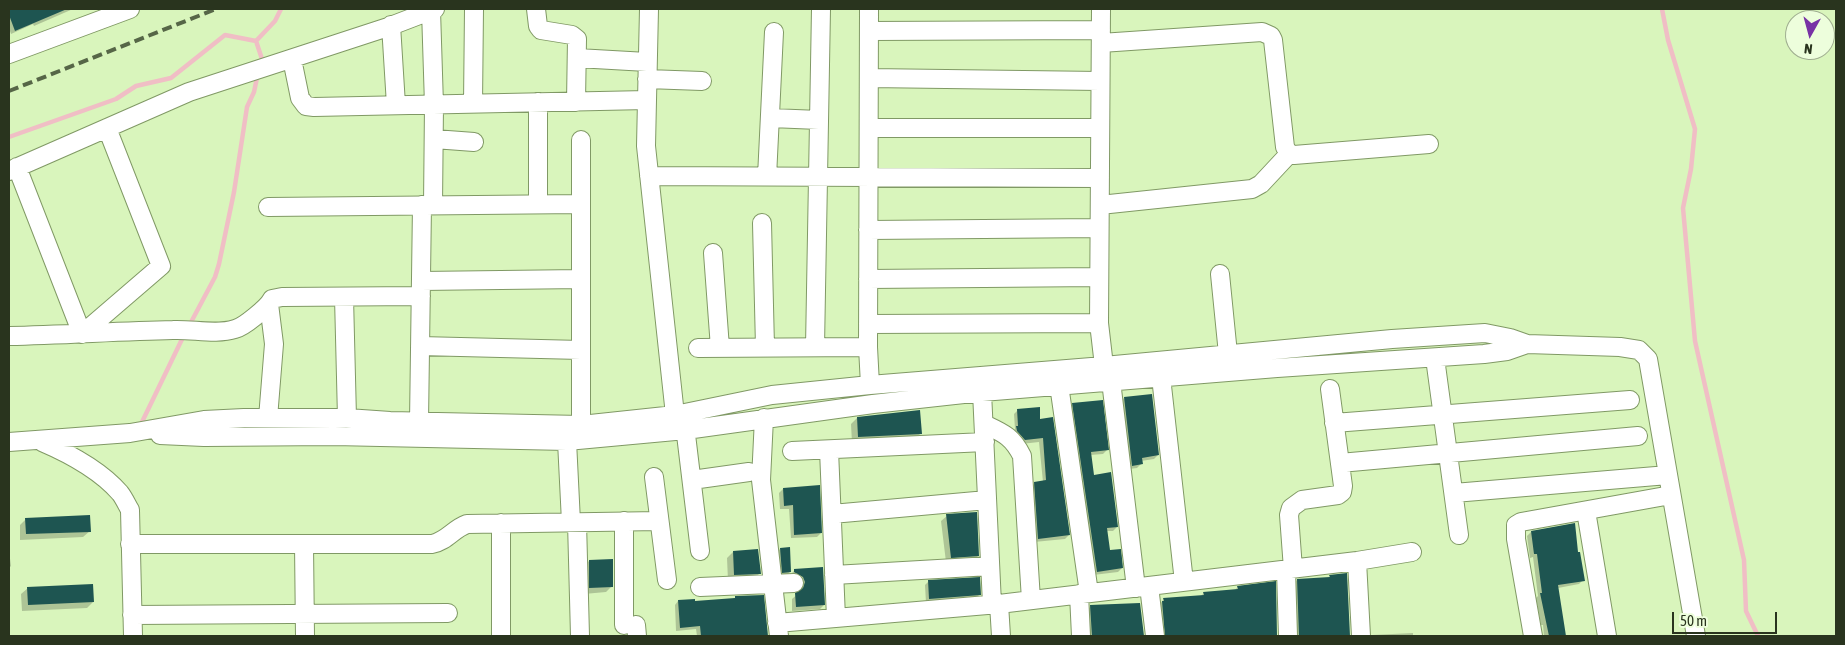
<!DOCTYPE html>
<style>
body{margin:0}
#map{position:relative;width:1845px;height:645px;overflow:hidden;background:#d9f5bc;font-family:"Asap Condensed",sans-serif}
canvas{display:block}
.frame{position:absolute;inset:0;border:10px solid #29341e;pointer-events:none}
.north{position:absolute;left:1785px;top:10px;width:50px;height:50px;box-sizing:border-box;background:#edfedc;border:1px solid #9fad90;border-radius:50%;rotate:187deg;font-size:14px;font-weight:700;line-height:20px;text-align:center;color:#29341e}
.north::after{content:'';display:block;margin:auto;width:18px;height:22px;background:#7832a5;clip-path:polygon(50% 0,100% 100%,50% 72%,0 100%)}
.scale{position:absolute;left:1672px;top:612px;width:105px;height:22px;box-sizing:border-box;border:2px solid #29341e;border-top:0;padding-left:6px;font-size:15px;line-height:18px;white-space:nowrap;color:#29341e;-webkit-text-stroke:4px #edfedc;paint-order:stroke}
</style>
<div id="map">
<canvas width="1845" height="645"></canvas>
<div class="frame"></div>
<div class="north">N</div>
<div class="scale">50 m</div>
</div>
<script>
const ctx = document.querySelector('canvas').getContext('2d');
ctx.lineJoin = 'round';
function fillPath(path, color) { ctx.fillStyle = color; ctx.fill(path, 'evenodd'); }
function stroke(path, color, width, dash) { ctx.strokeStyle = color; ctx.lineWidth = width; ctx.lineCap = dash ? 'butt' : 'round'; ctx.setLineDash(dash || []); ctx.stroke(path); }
fillPath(new Path2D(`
 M 9,9 L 73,9 L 34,26 L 33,24 L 11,34 L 9,28 Z
 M 1124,398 L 1158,455 L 1154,459 L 1141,461 L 1141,464 L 1137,468 L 1129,469 L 1120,402 Z
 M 1073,405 L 1107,450 L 1103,454 L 1090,455 L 1092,476 L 1117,527 L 1113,531 L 1106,531 L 1109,552 L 1122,568 L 1118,572 L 1093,575 L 1069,408 Z
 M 1018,410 L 1039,420 L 1069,535 L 1065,539 L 1034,542 L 1031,487 L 1035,483 L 1043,482 L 1039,442 L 1021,444 L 1013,431 L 1015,429 L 1014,414 Z
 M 857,418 L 920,434 L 914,440 L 852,443 L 851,424 Z
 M 783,489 L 821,533 L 817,537 L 791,538 L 789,509 L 780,509 L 779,493 Z
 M 947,516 L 978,556 L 973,561 L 946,562 L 941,521 Z
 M 26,519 L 90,531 L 83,537 L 20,540 L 20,525 Z
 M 1531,532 L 1577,554 L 1583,580 L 1579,584 L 1558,588 L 1565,636 L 1544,636 L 1543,625 L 1541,625 L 1536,598 L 1538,596 L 1533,557 L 1530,558 L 1527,536 Z
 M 780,549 L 790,572 L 784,578 L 777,578 L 774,555 Z
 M 9,551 L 11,566 L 9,568 Z
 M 733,552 L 760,573 L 754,579 L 728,581 L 727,558 Z
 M 589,561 L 612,586 L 606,592 L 584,594 L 583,567 Z
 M 822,569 L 824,605 L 820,609 L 792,611 L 792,599 L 800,592 L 801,587 L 790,575 L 794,571 Z
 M 1346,574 L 1349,636 L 1295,636 L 1293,585 L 1297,580 L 1328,578 L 1330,576 Z
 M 929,581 L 980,594 L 976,598 L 926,603 L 925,585 Z
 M 1275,583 L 1276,636 L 1161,636 L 1160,604 L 1164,599 L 1200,597 L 1204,593 L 1234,591 L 1238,587 Z
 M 28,588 L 93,602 L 87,608 L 22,611 L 21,594 Z
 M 762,596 L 767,636 L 697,636 L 696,629 L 676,631 L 675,605 L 678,601 L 694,603 Z
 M 1139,604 L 1143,636 L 1088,636 L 1086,611 L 1091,606 Z
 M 1413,633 L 1413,636 L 1371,636 L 1372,635 Z`), '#0003');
stroke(new Path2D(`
 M 1662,9 L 1668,40 L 1695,129 L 1691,169 L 1683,208 L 1695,341 L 1744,560 L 1746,611 L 1758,636
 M 256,41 L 262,59 L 261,64
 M 9,137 L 116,99 L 136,86 L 171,78 L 225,35 L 256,41 L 275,21 L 281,9
 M 189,326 L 215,277 L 219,264 L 234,192 L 247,107 L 254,92 L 258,73
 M 142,422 L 185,333`), '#f0bec5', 4.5);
fillPath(new Path2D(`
 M 9,9 L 67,9 L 15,31 L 9,15 Z
 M 1152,394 L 1159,455 L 1142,458 L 1143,464 L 1132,466 L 1124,397 Z
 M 1103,400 L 1109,450 L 1091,452 L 1094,475 L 1111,472 L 1118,527 L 1107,528 L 1110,550 L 1121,549 L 1123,568 L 1097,572 L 1072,403 Z
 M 1040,407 L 1040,419 L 1053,417 L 1070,535 L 1038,539 L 1034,482 L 1046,480 L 1043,438 L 1025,440 L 1017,431 L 1016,426 L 1018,426 L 1017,409 Z
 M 920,410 L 922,434 L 858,437 L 857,417 Z
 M 820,485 L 822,533 L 794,535 L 793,505 L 784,506 L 783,488 Z
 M 977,512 L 979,556 L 951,558 L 946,514 Z
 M 90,515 L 91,532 L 26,534 L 25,518 Z
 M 1575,523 L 1578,552 L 1580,552 L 1585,581 L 1558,585 L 1566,636 L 1549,636 L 1540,593 L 1542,593 L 1537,554 L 1534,554 L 1531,531 Z
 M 790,547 L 791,572 L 782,573 L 780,548 Z
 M 758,549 L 761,574 L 734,575 L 733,551 Z
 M 613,559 L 613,587 L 589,588 L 589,560 Z
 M 823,567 L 825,605 L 796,607 L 795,593 L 803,588 L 805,582 L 803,577 L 794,572 L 794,569 Z
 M 1347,573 L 1350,636 L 1299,636 L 1297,579 L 1330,577 L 1329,575 Z
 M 980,577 L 981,595 L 929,599 L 928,580 Z
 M 1276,581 L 1277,636 L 1165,636 L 1162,601 L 1164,601 L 1163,598 L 1204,595 L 1203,592 L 1238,589 L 1237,586 Z
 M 93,584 L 94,602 L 28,605 L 27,587 Z
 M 764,595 L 768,636 L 701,636 L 700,626 L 680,628 L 678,600 L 695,599 L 695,601 L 735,598 L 735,596 Z
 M 1140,603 L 1144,636 L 1092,636 L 1090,605 Z`), '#1e5551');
const minor = new Path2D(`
 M 536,9 L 538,26 L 541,30 L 572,35 L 577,39 L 576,102
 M 649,9 L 646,146 L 675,415
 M 869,9 L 868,347 L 870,385
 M 1101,9 L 1099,323 L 1104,366
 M 431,10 L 434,105 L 433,205
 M 391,25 L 396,105
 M 870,31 L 1101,30
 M 1101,43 L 1262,32 L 1271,36 L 1273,40 L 1285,147 L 1289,154 L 1294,155 L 1429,144
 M 9,54 L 130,9
 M 577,58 L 647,62
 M 292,59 L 300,98 L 306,106 L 314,107 L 647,100
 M 869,78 L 1100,81
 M 647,79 L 702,81
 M 538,102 L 538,204
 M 473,104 L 474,9
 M 771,118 L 819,120
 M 869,128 L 1100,128
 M 434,139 L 474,142
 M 17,167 L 82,334 L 161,266 L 107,128
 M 9,171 L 189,92 L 388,27 L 435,9
 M 649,176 L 1100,178
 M 767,177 L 774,32
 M 1100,205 L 1252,189 L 1261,184 L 1289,154
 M 268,207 L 581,204
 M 762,223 L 765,347
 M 868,230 L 1099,228
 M 713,253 L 720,348
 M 1220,274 L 1228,354
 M 868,279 L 1099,277
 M 421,281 L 581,279
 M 344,297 L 347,418
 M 868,324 L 1099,323
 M 9,336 C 64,335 119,331 173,330 C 193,329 216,335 235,329 C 244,327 268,307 272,299 L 282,297 L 421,296
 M 420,346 L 581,350
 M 815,347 L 821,9
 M 698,348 L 868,347
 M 1435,358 L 1459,535
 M 1115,370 L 1111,381 L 1136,588
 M 1161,377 L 1184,582
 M 1059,385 L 1089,593
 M 982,392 L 992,604
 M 268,418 L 274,344 L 269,304
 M 684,418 L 700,551
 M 764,418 L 761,480 L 779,636
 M 419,422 L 422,205
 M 1334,423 L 1630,400
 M 984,424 C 1003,433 1012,436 1022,456 L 1031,600
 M 581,425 L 581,140
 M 160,435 L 204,437 L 334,436 L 567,441 L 686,430 L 873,404 L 982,392 L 1277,368 L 1484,354 L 1507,351 L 1527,344
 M 567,441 L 571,522
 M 9,442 L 130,433 L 204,420 L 244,418 L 347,418 L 390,421 L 581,425 L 675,415 L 772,395 L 870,385 L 1104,366 L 1392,339 L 1485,333 L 1510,338 L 1527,344 L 1620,347 L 1639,350 L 1648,359 L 1696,636
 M 42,442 C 70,454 100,470 120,493 C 124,498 127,505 130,510 L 133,636
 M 829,450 L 836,618
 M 792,451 L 985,442
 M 1340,463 L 1638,436
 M 654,477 L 667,580
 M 692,480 L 749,472
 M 1454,493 L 1668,475
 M 1586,511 L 1607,636
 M 832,514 L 987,500
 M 624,521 L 624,625
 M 577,522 L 580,636
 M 501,523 L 501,636
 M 130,544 L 432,544 C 447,541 453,529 467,524 L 659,521
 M 304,544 L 305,636
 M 1357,561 L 1361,636
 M 1293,569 L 1289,515 L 1291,508 L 1302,500 L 1338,495 L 1342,492 L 1343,486 L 1330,389
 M 1286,570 L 1288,636
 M 834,575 L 990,566
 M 1149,586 L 1155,636
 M 700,587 L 794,583
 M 1079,594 L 1081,636
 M 999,604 L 1001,636
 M 132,615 L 448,613
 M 777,623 L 999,604 L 1357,561 L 1412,552
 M 636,625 L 637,636
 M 1533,636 L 1516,539 L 1516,525 L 1521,522 L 1671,495`);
stroke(minor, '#809965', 20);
stroke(minor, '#fff', 18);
stroke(new Path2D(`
 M 9,91 L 216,9`), '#566647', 4, [10, 5]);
</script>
